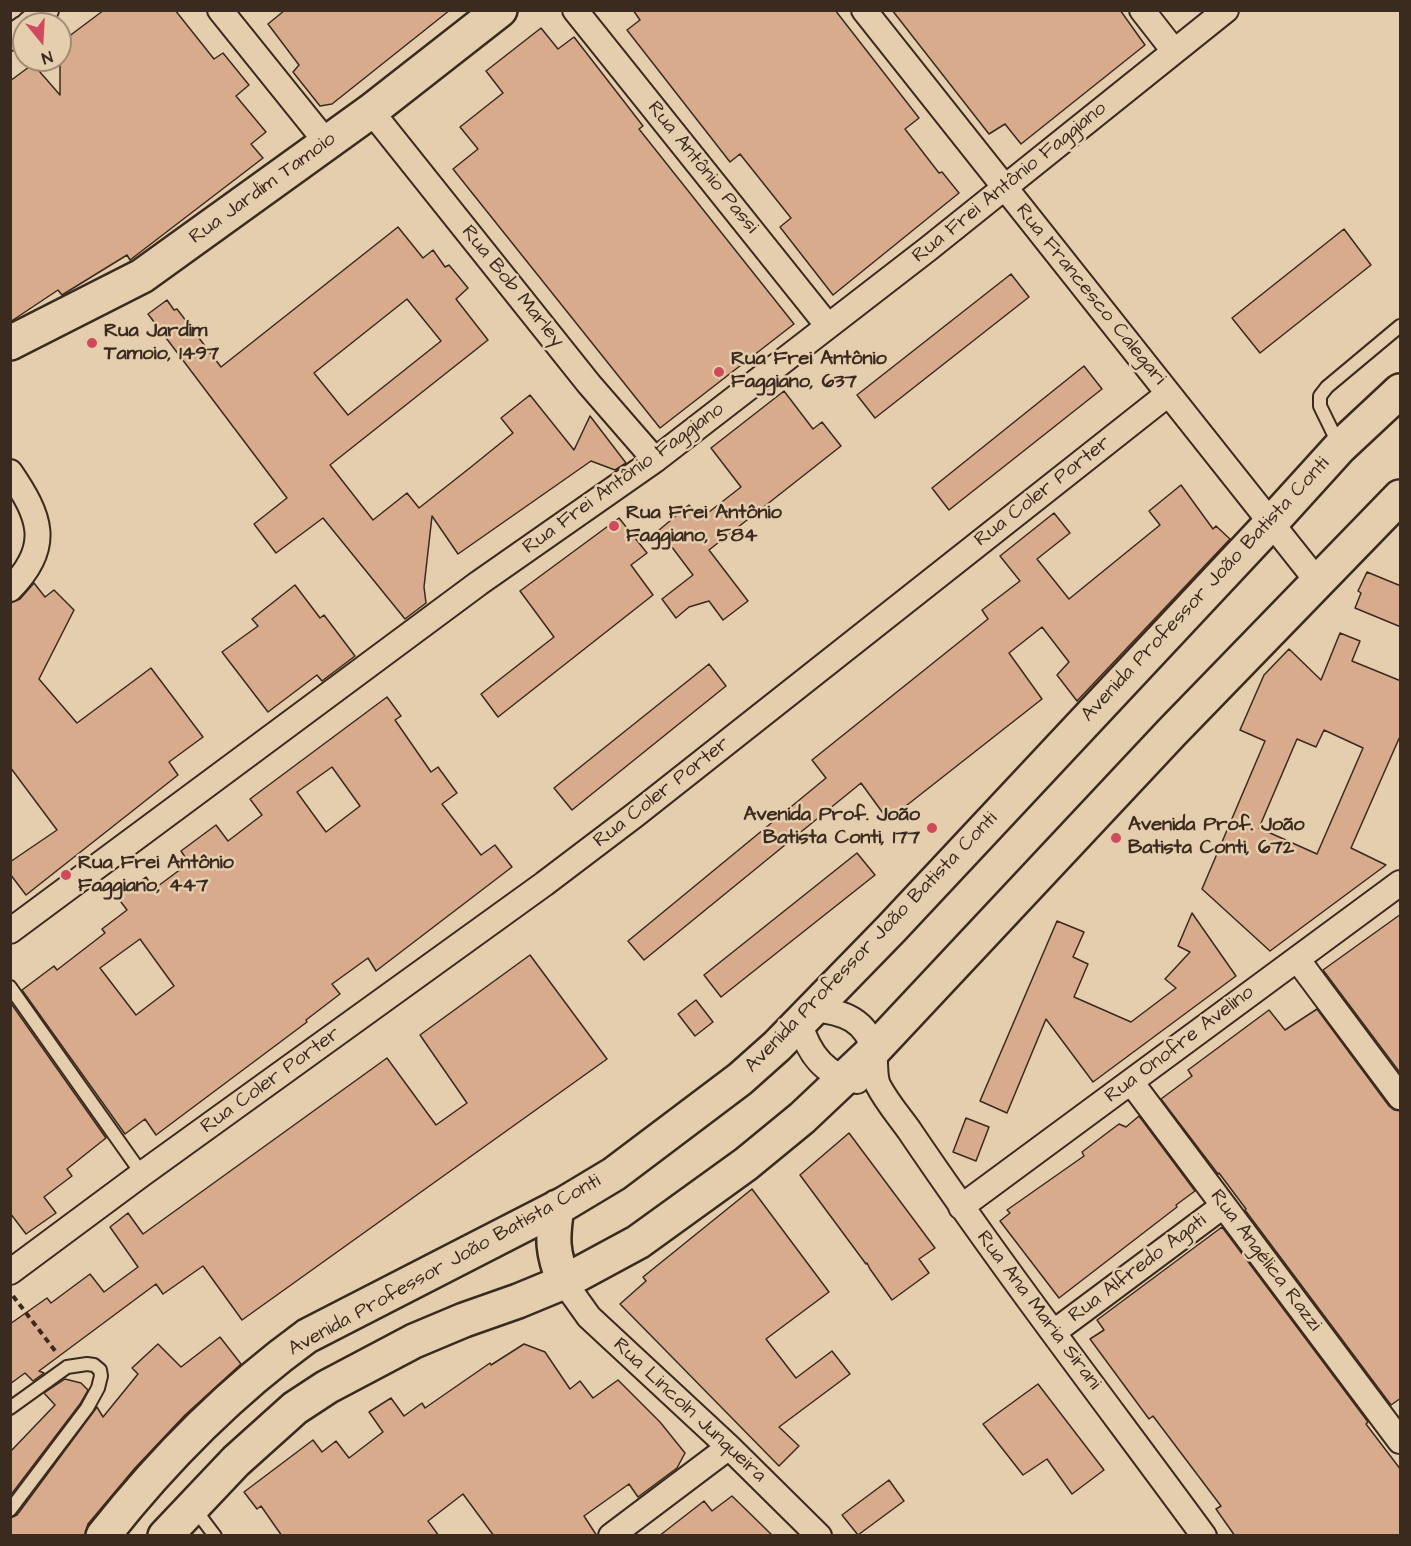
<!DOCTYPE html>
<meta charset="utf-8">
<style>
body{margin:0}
#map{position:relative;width:1411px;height:1546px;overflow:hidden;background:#e4ceae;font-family:"Architects Daughter",sans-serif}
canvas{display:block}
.frame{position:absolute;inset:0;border:12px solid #3b2a1e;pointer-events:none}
.north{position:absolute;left:12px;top:12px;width:60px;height:60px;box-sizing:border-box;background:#e4ceae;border:2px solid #a08c74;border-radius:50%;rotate:162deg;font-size:16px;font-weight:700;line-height:24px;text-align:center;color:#3b2a1e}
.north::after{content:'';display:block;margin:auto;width:21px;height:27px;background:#d1495b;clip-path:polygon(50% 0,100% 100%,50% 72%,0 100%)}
</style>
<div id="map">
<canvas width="1411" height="1546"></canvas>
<div class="frame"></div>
<div class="north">N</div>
</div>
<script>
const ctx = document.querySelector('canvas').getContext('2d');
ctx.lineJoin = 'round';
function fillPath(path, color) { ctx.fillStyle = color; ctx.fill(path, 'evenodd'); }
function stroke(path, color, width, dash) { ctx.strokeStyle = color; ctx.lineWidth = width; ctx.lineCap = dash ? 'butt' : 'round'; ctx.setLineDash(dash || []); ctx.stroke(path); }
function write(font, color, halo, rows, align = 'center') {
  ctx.font = font + ' "Architects Daughter",sans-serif'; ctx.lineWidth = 5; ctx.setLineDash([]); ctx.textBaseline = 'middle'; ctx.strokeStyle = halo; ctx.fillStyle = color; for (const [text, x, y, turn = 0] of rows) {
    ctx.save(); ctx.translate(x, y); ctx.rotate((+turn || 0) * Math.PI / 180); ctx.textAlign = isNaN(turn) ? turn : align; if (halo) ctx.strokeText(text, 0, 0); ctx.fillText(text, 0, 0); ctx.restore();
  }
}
const building = new Path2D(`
 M 104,10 L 175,10 L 214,59 L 223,53 L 249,85 L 236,96 L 266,132 L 251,144 L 263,158 L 130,260 L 127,255 L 62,295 L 58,290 L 10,322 L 10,81 L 33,64 L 60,95 L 60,43 Z
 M 285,10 L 450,10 L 332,104 L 320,106 L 293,72 L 299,65 L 268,24 Z
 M 633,10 L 835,10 L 919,118 L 905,129 L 939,173 L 942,172 L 959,193 L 833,295 L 780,227 L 791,218 L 740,154 L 730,162 L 627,30 L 640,20 Z
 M 892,10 L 1120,10 L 1145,45 L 1021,144 L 1005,124 L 989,134 Z
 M 541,28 L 558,49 L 574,37 L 643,126 L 639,129 L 794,324 L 660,428 L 453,169 L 478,149 L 460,127 L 503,93 L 486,71 Z
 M 398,227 L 423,258 L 433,250 L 445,267 L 449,265 L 468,288 L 456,299 L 488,340 L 330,465 L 373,520 L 407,493 L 419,508 L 471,467 L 513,433 L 501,418 L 530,395 L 574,450 L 590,416 L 626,463 L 615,470 L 591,461 L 458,554 L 432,516 L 424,587 L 426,603 L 405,619 L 323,518 L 276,553 L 254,524 L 287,498 L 148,314 L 167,300 L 174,310 L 177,309 L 221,367 ZM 407,299 L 441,341 L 348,415 L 314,373 Z
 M 1344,229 L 1371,265 L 1260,353 L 1232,318 Z
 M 1011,274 L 1029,297 L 875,418 L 857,395 Z
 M 1084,366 L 1102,389 L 949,510 L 932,488 Z
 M 784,391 L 813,429 L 822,422 L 841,446 L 709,550 L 748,601 L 723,620 L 709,601 L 689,607 L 676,618 L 662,599 L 693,575 L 659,530 L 689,505 L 700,519 L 741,487 L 711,448 Z
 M 1181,485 L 1213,529 L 1216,526 L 1230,539 L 1077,701 L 1057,675 L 1069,662 L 1042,627 L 1009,653 L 1042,699 L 888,820 L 861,783 L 644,960 L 628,941 L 826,778 L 812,760 L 988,619 L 982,610 L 1020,581 L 1000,556 L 1054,513 L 1070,533 L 1037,559 L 1069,599 L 1160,525 L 1149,511 Z
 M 619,518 L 647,553 L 631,565 L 653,595 L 498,717 L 481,694 L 554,637 L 520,591 Z
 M 1367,572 L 1401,586 L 1401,627 L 1355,608 L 1361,593 L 1358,591 Z
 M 34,583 L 45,597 L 54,590 L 74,610 L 39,679 L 77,723 L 151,668 L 203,737 L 169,762 L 178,775 L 26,895 L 10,874 L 10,862 L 57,830 L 10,767 L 10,603 L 20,599 Z
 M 295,585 L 320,618 L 324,615 L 355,656 L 322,681 L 317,675 L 268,712 L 222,652 L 258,626 L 252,619 Z
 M 1340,633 L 1360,641 L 1352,661 L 1401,681 L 1401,734 L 1351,848 L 1386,865 L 1270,951 L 1202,889 L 1265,741 L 1240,730 L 1264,675 L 1289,649 L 1321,680 ZM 1324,730 L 1363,748 L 1317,854 L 1259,828 L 1297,739 L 1316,747 Z
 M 709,664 L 726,686 L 572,810 L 554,788 Z
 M 387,697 L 401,716 L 395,720 L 431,772 L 438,767 L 457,793 L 442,804 L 481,855 L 495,845 L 512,867 L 376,971 L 368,958 L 332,984 L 340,994 L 306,1020 L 307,1022 L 156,1135 L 145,1119 L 125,1134 L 22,990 L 54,966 L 57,970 L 105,933 L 102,929 L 127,910 L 118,898 L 146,877 L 154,889 L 189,863 L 181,851 L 216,825 L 228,841 L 262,815 L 250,799 ZM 332,767 L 360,806 L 326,832 L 297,792 ZM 140,939 L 174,986 L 136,1015 L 100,968 Z
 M 857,853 L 875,875 L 721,997 L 704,975 Z
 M 1192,913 L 1236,976 L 1093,1082 L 1046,1019 L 1007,1113 L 980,1101 L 1057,921 L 1084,932 L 1073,957 L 1088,964 L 1074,997 L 1131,1022 L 1176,988 L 1165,979 L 1190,952 L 1178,946 Z
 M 1401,914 L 1401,1074 L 1323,970 Z
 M 530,955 L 607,1059 L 242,1320 L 203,1266 L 163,1294 L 156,1284 L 39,1371 L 44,1373 L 33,1381 L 25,1373 L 10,1384 L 10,1324 L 47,1298 L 51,1303 L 90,1274 L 104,1292 L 138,1267 L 110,1227 L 128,1213 L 143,1234 L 387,1058 L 436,1125 L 467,1103 L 420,1035 Z
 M 696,1000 L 713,1022 L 695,1036 L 678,1014 Z
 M 10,1002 L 106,1138 L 67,1169 L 72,1176 L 44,1197 L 56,1213 L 26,1234 L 10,1213 Z
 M 1317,1009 L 1389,1106 L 1394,1110 L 1401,1111 L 1401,1398 L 1391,1405 L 1245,1210 L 1246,1209 L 1219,1173 L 1218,1174 L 1161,1099 L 1192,1076 L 1188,1070 L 1269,1010 L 1285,1030 Z
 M 1139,1116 L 1195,1191 L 1176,1205 L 1177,1207 L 1059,1298 L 1000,1221 L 1010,1213 L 1007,1210 L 1084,1156 L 1082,1152 L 1107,1133 L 1119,1124 L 1126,1127 Z
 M 966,1118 L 989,1127 L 976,1161 L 953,1152 Z
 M 849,1133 L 935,1248 L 919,1259 L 929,1273 L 892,1300 L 870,1269 L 867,1263 L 866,1264 L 800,1175 Z
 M 752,1189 L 829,1292 L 766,1339 L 796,1378 L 832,1351 L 850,1374 L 779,1427 L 799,1446 L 779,1466 L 620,1304 L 646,1281 L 643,1277 Z
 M 1222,1227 L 1368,1422 L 1366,1424 L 1401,1470 L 1401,1536 L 1235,1536 L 1216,1509 L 1221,1506 L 1153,1416 L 1149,1419 L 1090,1339 L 1104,1330 L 1097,1320 Z
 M 220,1337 L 241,1364 L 185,1415 L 135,1468 L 88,1524 L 85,1536 L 10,1536 L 10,1518 L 17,1515 L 97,1407 L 103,1417 L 138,1374 L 132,1368 L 158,1344 L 181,1367 Z
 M 524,1344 L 545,1352 L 570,1389 L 580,1381 L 593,1398 L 618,1380 L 660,1422 L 685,1453 L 677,1468 L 638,1497 L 629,1484 L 584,1516 L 597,1536 L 494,1536 L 463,1494 L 428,1521 L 439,1536 L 282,1536 L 261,1506 L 257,1509 L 244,1492 L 313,1440 L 322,1452 L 336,1441 L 349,1458 L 383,1432 L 369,1412 L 391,1398 L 404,1416 L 422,1403 L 425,1408 L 490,1363 L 491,1365 Z
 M 65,1379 L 81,1383 L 88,1390 L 80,1404 L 10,1496 L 10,1452 L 55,1405 L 44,1393 Z
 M 1038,1384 L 1104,1470 L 1072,1494 L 1047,1459 L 1023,1475 L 983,1424 Z
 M 889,1480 L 904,1501 L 858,1535 L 842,1515 Z
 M 732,1496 L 773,1536 L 659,1536 L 704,1501 L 712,1511 Z`);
fillPath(building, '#d7ab8b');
stroke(building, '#3b2a1e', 1.5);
const lane = new Path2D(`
 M 1339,445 L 1320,406 L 1320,396 L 1327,387 L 1400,326
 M 10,987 L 142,1174
 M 10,1408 L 67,1367 L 87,1364 L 94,1365 L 100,1370 L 101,1376 L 98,1388 L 87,1408 L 10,1510
 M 194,1508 L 215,1536`);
const street = new Path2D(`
 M 220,10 L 327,143
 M 575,10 L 828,326
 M 864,10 L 1318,582
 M 1142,10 L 1174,51
 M 29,24 L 46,10
 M 10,38 L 24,28
 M 371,111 L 589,384 L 655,460
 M 10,472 C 40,516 53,546 10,589
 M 10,931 L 479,583 L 655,460 L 928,249 L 1226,10
 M 1297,959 L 1400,1097
 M 814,1009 C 843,1012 868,1020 874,1053 C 876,1063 874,1076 878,1085 C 886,1101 899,1116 909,1130 C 1003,1269 1105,1401 1204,1536
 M 800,1023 C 808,1053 825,1076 857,1081
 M 1131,1082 L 1400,1441
 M 961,1207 L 1400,883
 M 10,1272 L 142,1174 L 544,884 L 635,815 L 1168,394
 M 564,1282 L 589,1317 L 729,1447 L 819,1536
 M 1054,1332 L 1223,1206
 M 611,1536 L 729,1447`);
const secondary = new Path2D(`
 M 10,343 L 142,276 L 371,111 L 500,10
 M 557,1207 C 552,1239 552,1252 564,1282
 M 103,1536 C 162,1461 230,1392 307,1336 L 564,1204 L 614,1174 L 740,1079 L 777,1046 L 891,929 L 1271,523 L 1340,447 L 1400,391
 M 165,1536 L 236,1461 L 295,1408 L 327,1387 L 414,1341 L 464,1320 L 518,1301 L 564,1282 L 638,1242 L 746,1164 L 802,1118 L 874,1050 L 1172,732 L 1400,497`);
stroke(lane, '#3b2a1e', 16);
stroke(street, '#3b2a1e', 28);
stroke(secondary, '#3b2a1e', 38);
stroke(new Path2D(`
 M 13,1296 L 56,1352`), '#3b2a1e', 4, [6, 4.5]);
stroke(lane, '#e4ceae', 12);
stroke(street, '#e4ceae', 24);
stroke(secondary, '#e4ceae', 33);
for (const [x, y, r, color] of [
 [92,343,6,"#d1495b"],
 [719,372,6,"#d1495b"],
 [614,526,6,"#d1495b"],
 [932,828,6,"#d1495b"],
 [1116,838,6,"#d1495b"],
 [66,875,6,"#d1495b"]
]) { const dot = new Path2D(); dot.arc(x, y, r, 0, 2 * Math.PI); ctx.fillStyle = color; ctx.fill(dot); stroke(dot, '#e4ceae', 2); }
write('20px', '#3b2a1e', '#e4ceae', [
 ["Rua Antônio Passi",702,168,51],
 ["Rua Frei Antônio Faggiano",1010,183,-39],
 ["Rua Jardim Tamoio",263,189,-36],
 ["Rua Bob Marley",512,287,51],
 ["Rua Francesco Calegari",1090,295,51],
 ["Rua Frei Antônio Faggiano",624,479,-36],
 ["Rua Coler Porter",1043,492,-38],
 ["Avenida Professor João Batista Conti",1206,590,-47],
 ["Rua Coler Porter",662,793,-38],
 ["Avenida Professor João Batista Conti",872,943,-46],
 ["Rua Onofre Avelino",1180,1045,-37],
 ["Rua Coler Porter",271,1081,-36],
 ["Rua Angélica Razzi",1265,1261,53],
 ["Avenida Professor João Batista Conti",445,1266,-29],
 ["Rua Alfredo Agati",1138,1269,-37],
 ["Rua Ana Maria Sirani",1038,1311,53],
 ["Rua Lincoln Junqueira",689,1411,43]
]);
write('bold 20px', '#3b2a1e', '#e4ceae', [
 ["Rua Jardim",104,332],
 ["Tamoio, 1497",104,355],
 ["Rua Frei Antônio",731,360],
 ["Faggiano, 637",731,383],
 ["Rua Frei Antônio",626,514],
 ["Faggiano, 584",626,537],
 ["Avenida Prof. João",920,816,"right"],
 ["Batista Conti, 177",920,839,"right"],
 ["Avenida Prof. João",1128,826],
 ["Batista Conti, 672",1128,849],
 ["Rua Frei Antônio",78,864],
 ["Faggiano, 447",78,887]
], 'left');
</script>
